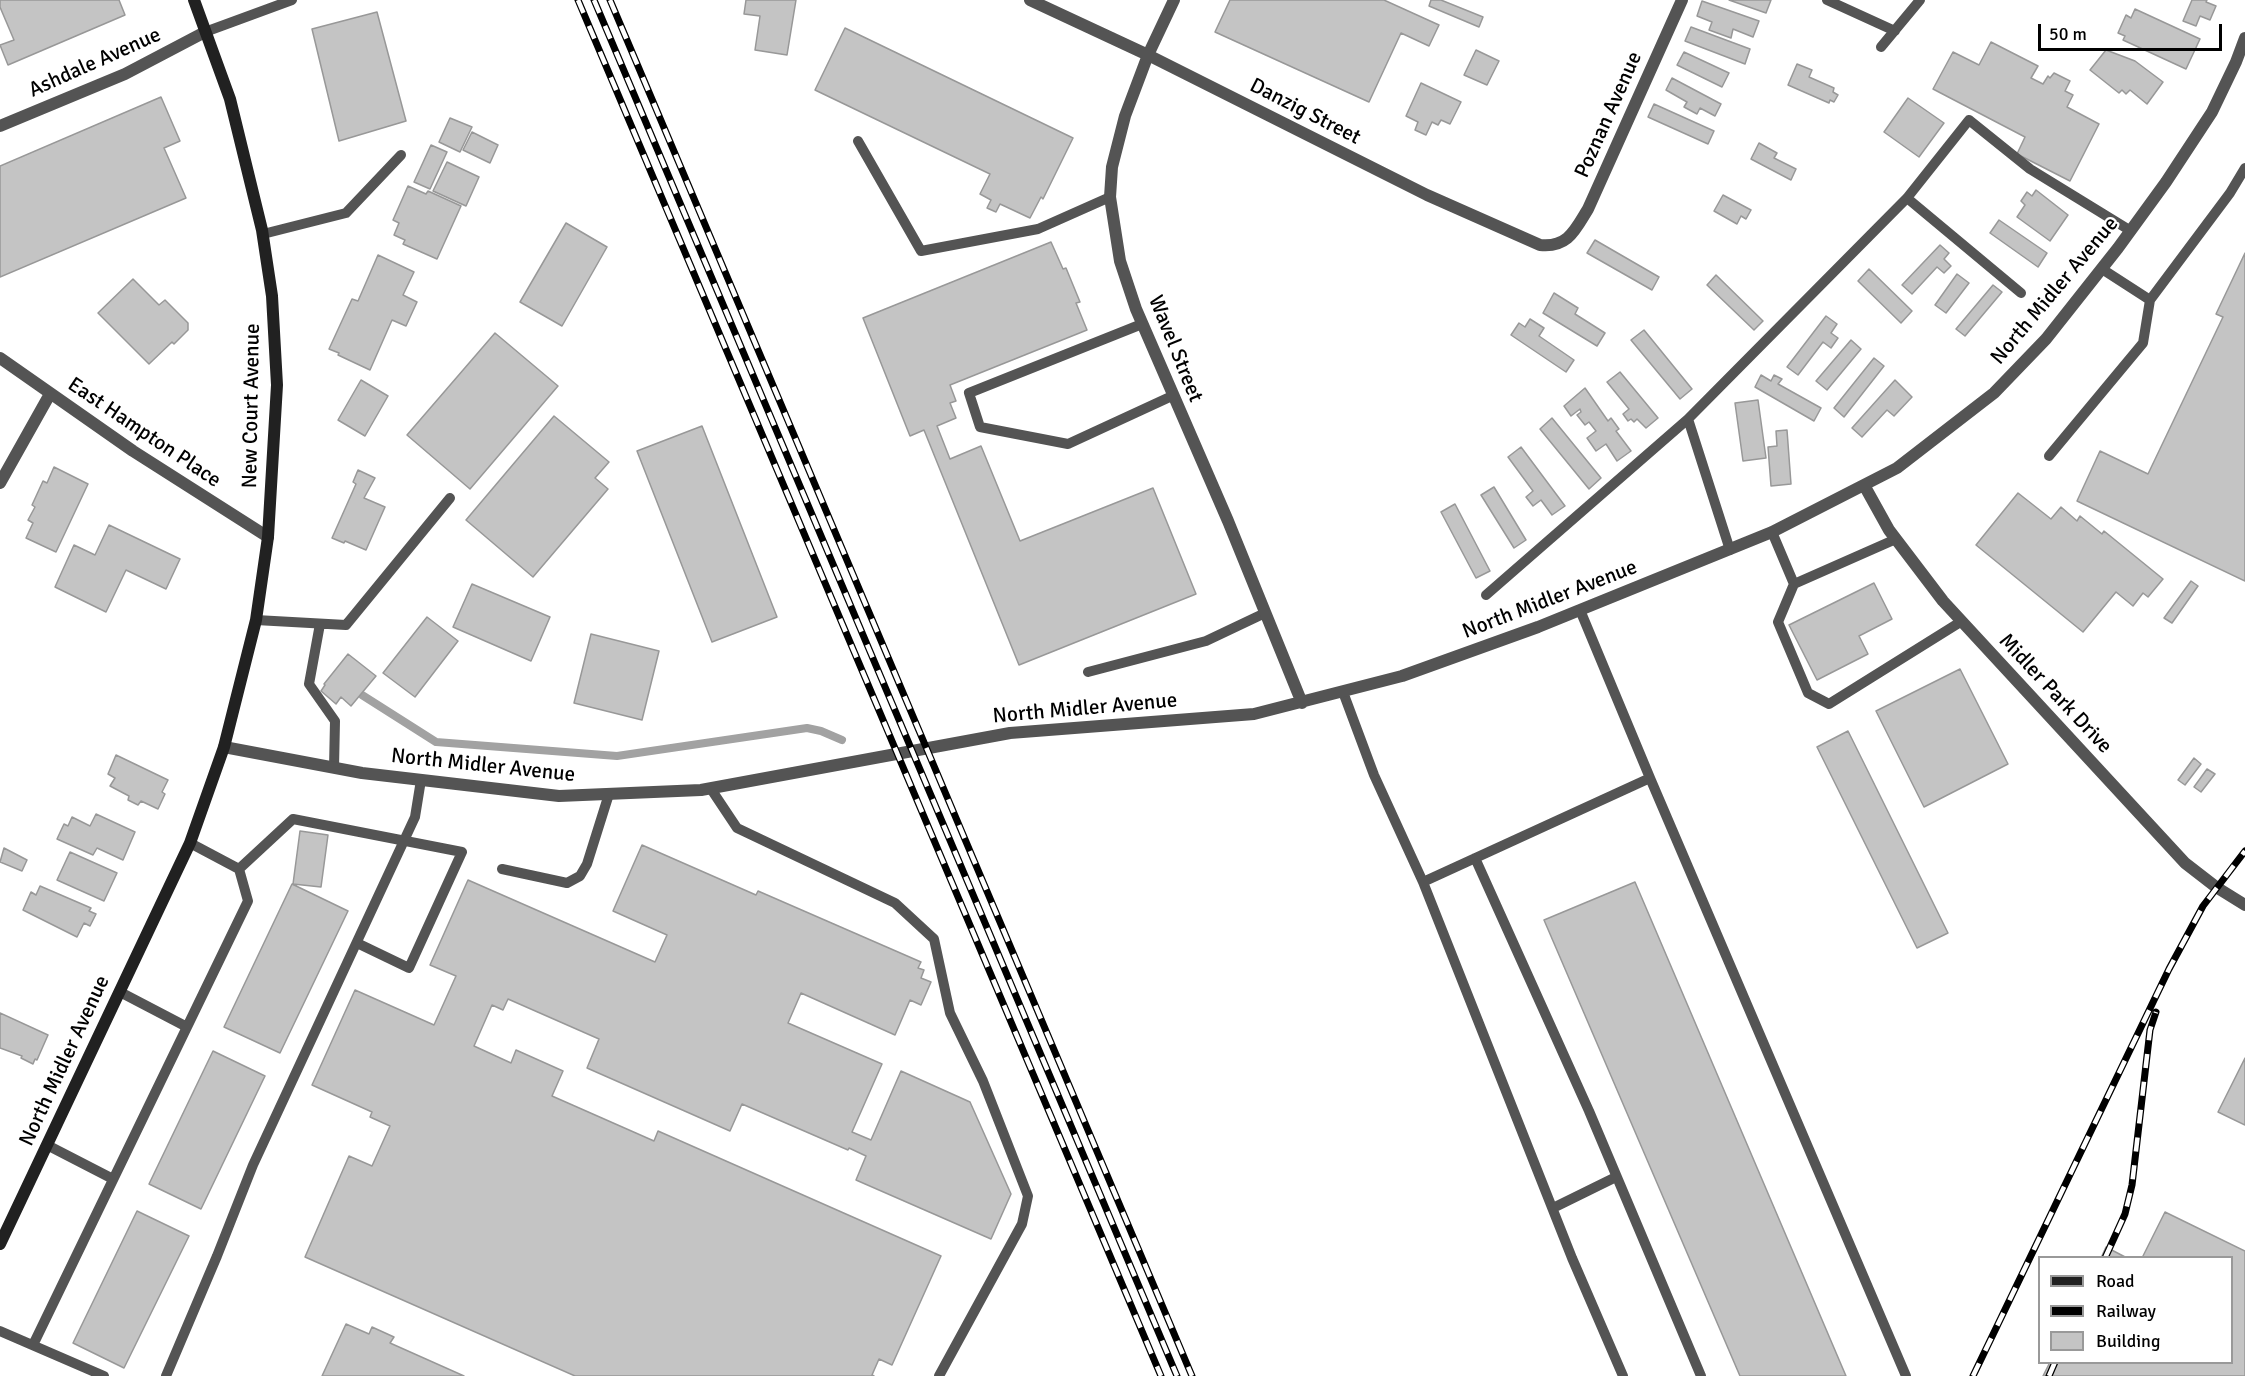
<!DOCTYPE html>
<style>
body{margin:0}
#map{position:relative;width:2245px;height:1376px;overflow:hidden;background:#fff;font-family:Signika,sans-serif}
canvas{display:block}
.legend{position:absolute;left:2038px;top:1256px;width:195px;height:108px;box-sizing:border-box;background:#fff;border:2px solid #999;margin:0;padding:8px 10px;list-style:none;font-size:18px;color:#000}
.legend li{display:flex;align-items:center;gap:12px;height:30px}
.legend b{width:30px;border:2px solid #999}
.scale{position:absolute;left:2038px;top:24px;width:184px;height:27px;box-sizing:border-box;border:3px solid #000;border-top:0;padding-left:8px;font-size:18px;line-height:21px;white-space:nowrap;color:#000;-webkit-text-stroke:4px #fff;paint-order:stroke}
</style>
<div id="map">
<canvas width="2245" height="1376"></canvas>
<ul class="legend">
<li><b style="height:8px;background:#212121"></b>Road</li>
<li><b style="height:8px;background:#000"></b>Railway</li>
<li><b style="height:16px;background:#c4c4c4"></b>Building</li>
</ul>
<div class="scale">50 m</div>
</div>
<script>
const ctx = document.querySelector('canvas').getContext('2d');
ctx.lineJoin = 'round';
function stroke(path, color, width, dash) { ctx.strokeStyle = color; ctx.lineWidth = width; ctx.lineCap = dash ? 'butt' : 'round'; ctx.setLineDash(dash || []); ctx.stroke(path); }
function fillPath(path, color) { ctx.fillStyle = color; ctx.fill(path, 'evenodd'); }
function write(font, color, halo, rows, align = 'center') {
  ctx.font = font + ' Signika,sans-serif'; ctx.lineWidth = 4.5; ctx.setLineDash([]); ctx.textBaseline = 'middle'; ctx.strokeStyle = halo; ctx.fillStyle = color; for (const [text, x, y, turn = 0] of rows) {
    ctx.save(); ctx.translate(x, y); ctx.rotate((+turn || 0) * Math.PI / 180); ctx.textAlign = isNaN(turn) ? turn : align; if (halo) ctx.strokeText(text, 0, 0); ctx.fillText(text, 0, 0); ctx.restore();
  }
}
stroke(new Path2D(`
 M 362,695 L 436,742 L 617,756 L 807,728 L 821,731 L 842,740`), '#a2a2a2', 8);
const building = new Path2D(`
 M 0,0 L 119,0 L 125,15 L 8,65 L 0,45 L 14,40 L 0,7 Z
 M 746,0 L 796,0 L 787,55 L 755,50 L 760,16 L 744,14 Z
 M 1230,0 L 1384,0 L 1439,25 L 1429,46 L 1401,33 L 1369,102 L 1215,32 Z
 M 1431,0 L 1441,0 L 1483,17 L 1479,27 L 1429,6 Z
 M 1729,0 L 1771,0 L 1766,13 Z
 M 2192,0 L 2207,0 L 2206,2 L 2216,6 L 2210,20 L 2200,16 L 2196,26 L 2183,21 Z
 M 1702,1 L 1759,21 L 1753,37 L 1733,29 L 1731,38 L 1709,30 L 1712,22 L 1697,16 Z
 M 2135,9 L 2200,39 L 2186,69 L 2123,40 L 2125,36 L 2118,33 L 2126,15 L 2131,18 Z
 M 377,12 L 406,121 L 339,141 L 312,29 Z
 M 1691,27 L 1750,49 L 1745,64 L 1685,41 Z
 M 845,28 L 1073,138 L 1043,199 L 1041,197 L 1030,218 L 1000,204 L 996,212 L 987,208 L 991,200 L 980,194 L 990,174 L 815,90 Z
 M 1991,42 L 2038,66 L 2031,78 L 2043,84 L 2048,76 L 2050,78 L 2054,73 L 2070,81 L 2065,91 L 2073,95 L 2067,107 L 2099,124 L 2070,181 L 2017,154 L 2025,137 L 1933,89 L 1953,52 L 1979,65 Z
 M 1476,50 L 1499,61 L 1487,85 L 1464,75 Z
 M 2106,50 L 2135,61 L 2163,82 L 2147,104 L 2130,90 L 2126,94 L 2122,90 L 2119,93 L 2090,70 Z
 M 1684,52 L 1729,73 L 1722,87 L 1677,65 Z
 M 1797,64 L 1812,70 L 1809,77 L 1834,88 L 1833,92 L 1838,95 L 1834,102 L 1830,100 L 1829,103 L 1788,85 Z
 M 1672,78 L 1721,104 L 1715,116 L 1700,108 L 1697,114 L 1684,107 L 1687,102 L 1666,90 Z
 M 1421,83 L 1461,102 L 1450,124 L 1441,120 L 1438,125 L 1432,122 L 1426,135 L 1415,130 L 1418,122 L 1406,116 Z
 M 161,97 L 180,141 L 164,148 L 186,198 L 0,277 L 0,166 Z
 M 1908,98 L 1944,123 L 1919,157 L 1884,132 Z
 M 1654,104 L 1714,131 L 1708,144 L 1648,117 Z
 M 450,118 L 472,127 L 460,152 L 439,142 Z
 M 472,132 L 498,145 L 490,163 L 463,150 Z
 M 1759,143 L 1777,153 L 1774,158 L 1796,169 L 1791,180 L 1751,159 Z
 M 431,145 L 447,152 L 430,189 L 414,182 Z
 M 447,162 L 479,177 L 466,206 L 433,191 Z
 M 408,186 L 426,194 L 428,191 L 461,206 L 437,259 L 403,244 L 405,240 L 394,235 L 399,223 L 393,220 Z
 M 2036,190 L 2068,215 L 2050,241 L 2017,217 L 2025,205 L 2021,201 L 2027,192 L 2032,196 Z
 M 1723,195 L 1751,210 L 1746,219 L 1741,216 L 1737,224 L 1714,211 Z
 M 1999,220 L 2047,253 L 2038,267 L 1990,233 Z
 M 566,223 L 607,247 L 562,326 L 520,302 Z
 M 1595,240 L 1659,277 L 1652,290 L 1587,253 Z
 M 1051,242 L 1063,269 L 1066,268 L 1080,302 L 1076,303 L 1087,330 L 950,385 L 956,401 L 950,403 L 956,418 L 937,426 L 950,459 L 981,446 L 1020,541 L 1153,488 L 1196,594 L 1019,665 L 924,430 L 910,436 L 863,318 Z
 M 1940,245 L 1949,253 L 1944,259 L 1951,266 L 1944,273 L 1937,267 L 1912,294 L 1902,285 Z
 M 2245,253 L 2245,581 L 2077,501 L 2100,451 L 2148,474 L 2223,317 L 2216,314 Z
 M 378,255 L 414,272 L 403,295 L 417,302 L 406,326 L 392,320 L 370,370 L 338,355 L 339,353 L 329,349 L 352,299 L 358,301 Z
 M 1869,269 L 1912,311 L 1901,323 L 1858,281 Z
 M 1957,274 L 1969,283 L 1946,313 L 1935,305 Z
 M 1716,275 L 1763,321 L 1754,330 L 1707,285 Z
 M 133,279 L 159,305 L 165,300 L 188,323 L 188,330 L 174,344 L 172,342 L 149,364 L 98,313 Z
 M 1993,285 L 2002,292 L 1965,336 L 1956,329 Z
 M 1554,293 L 1578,308 L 1575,314 L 1605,333 L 1597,346 L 1543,313 Z
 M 1826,316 L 1837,324 L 1831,333 L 1838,338 L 1831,348 L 1823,342 L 1798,375 L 1787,367 Z
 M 1530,319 L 1544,328 L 1539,336 L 1574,360 L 1566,372 L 1511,335 L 1519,323 L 1525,327 Z
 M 1644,330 L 1692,389 L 1680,399 L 1631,340 Z
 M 495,333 L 558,386 L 470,489 L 407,435 Z
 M 1851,340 L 1861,349 L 1827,390 L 1816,381 Z
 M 1874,358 L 1884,366 L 1844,417 L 1834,408 Z
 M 1620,372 L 1658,418 L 1646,428 L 1637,419 L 1634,422 L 1631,419 L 1628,421 L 1623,414 L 1629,409 L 1607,382 Z
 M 1761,375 L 1771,381 L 1774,375 L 1782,379 L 1778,384 L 1821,408 L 1814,421 L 1755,387 Z
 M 361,380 L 388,396 L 365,436 L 338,420 Z
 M 1895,380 L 1912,397 L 1894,416 L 1887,410 L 1862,437 L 1852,428 Z
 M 1585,388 L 1608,421 L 1611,418 L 1619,429 L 1616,431 L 1631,451 L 1617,461 L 1606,444 L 1596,451 L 1587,438 L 1596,431 L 1589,422 L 1585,425 L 1577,415 L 1581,412 L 1580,409 L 1571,416 L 1564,406 Z
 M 1758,400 L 1766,458 L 1743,461 L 1735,403 Z
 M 554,416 L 609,462 L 595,478 L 608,489 L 533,577 L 466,520 Z
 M 1552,418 L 1601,478 L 1589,489 L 1540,429 Z
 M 702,426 L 777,617 L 712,642 L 637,451 Z
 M 1787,430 L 1791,484 L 1771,486 L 1768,447 L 1777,446 L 1776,431 Z
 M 1521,447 L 1565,506 L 1552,515 L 1541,500 L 1533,506 L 1526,497 L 1533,491 L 1508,457 Z
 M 54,467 L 88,484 L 56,552 L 26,538 L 33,523 L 28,520 L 35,507 L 32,505 L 43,481 L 47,483 Z
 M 358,470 L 375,478 L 364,498 L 385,507 L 366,550 L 345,541 L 344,543 L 332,538 L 356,484 L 353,482 Z
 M 1494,487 L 1526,540 L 1514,548 L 1481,495 Z
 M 2018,493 L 2051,519 L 2061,507 L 2077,521 L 2080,516 L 2102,534 L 2104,531 L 2163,579 L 2148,597 L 2143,593 L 2133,606 L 2116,592 L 2083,632 L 1976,545 Z
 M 1455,504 L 1490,571 L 1476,578 L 1441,512 Z
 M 109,525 L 180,559 L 166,589 L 126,570 L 106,612 L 55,587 L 74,545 L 95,555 Z
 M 2191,581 L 2198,586 L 2172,623 L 2164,618 Z
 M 1874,583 L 1892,619 L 1859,636 L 1868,654 L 1817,680 L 1789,625 Z
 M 472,584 L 550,617 L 531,661 L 453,627 Z
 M 427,617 L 458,641 L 415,697 L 383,673 Z
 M 591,634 L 659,651 L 642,720 L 574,703 Z
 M 348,654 L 376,676 L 351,706 L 341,697 L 336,704 L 321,691 L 325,685 L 324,684 Z
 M 1960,669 L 2008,764 L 1924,807 L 1876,711 Z
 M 1848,731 L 1948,933 L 1917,948 L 1817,747 Z
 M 116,755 L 168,780 L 162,792 L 165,794 L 158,809 L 141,801 L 138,805 L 128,800 L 129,796 L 110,786 L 115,778 L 108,774 Z
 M 2194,758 L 2201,764 L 2185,785 L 2178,780 Z
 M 2207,769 L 2215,774 L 2201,792 L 2194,787 Z
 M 96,814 L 135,832 L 123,860 L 97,848 L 93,855 L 57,839 L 64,824 L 68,826 L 72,817 L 90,826 Z
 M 300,831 L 328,835 L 321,887 L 293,884 Z
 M 642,845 L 756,895 L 758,891 L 921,962 L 918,968 L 924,970 L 921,978 L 931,982 L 921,1005 L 910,1000 L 895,1035 L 801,993 L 788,1023 L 882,1064 L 852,1132 L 871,1140 L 901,1071 L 970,1102 L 1011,1194 L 991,1239 L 856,1180 L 866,1156 L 849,1148 L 848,1150 L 742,1104 L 730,1131 L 587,1068 L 599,1039 L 508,999 L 503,1010 L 492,1005 L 474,1046 L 511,1063 L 516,1050 L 563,1071 L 552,1096 L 654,1141 L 658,1131 L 941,1256 L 892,1365 L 879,1359 L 872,1375 L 874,1376 L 575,1376 L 305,1257 L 349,1156 L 372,1166 L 390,1126 L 370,1117 L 372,1112 L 312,1085 L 355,990 L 434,1025 L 456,976 L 430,965 L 468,880 L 655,962 L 667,935 L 613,911 Z
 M 4,848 L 27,860 L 22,871 L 0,862 Z
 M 70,852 L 117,873 L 104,901 L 57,880 Z
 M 1635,882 L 1846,1376 L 1740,1376 L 1544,920 Z
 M 292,884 L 348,911 L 280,1053 L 224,1027 Z
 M 40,886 L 91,908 L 89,911 L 96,914 L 90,926 L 84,923 L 77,937 L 23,910 L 31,892 L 36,895 Z
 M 0,1013 L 48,1035 L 37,1060 L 35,1059 L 33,1064 L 21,1058 L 22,1056 L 0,1048 Z
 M 213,1051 L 265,1076 L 201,1209 L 149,1184 Z
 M 2245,1058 L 2245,1125 L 2218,1112 Z
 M 137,1211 L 189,1236 L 124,1368 L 73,1343 Z
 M 2165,1212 L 2245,1251 L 2245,1376 L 2043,1376 L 2050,1362 L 2232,1362 L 2232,1258 L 2142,1258 Z
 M 2106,1247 L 2127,1258 L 2101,1258 Z
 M 346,1324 L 369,1334 L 372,1327 L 394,1337 L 390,1343 L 464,1376 L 322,1376 Z`);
fillPath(building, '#c4c4c4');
stroke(building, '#989898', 1.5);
stroke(new Path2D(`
 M 1827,0 L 1895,31
 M 205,32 L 292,0
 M 1881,47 L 1920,0
 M 858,141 L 921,251 L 1038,229 L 1110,197
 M 1907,198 L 2021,293
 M 263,234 L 346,213 L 401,155
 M 2150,300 L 2230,193 L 2245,168
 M 1142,324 L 969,393 L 980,427 L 1068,444 L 1172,396
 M 1688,419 L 1730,550
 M 2049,456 L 2143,343 L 2150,300 L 2102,269
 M 1772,532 L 1794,584 L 1778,622 L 1808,693 L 1829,704 L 1962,621
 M 1794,584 L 1896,539
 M 1486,595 L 1688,419 L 1907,198 L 1969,120 L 2030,169 L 2131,231
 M 256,620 L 346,625 L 450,498
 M 320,624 L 309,684 L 335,721 L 334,768
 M 1088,672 L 1206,641 L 1265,613
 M 1343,692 L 1374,775 L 1423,882 L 1650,778 L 1580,610
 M 1650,778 L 1906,1376
 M 711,789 L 737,828 L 895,903 L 934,939 L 950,1013 L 983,1081 L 1028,1196 L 1022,1224 L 939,1376
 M 1475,858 L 1589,1111 L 1701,1376
 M 239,869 L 293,819 L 462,852 L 409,968 L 357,943
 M 502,869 L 567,883 L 580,876 L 587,864 L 609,794
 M 1423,882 L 1572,1258 L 1623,1376
 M 120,992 L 187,1027
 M 47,1145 L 113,1179
 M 1553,1208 L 1616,1177
 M 0,1331 L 104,1376
 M 33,1345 L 248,901 L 239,869 L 190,843
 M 166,1376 L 217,1256 L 253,1165 L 415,817 L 421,780`), '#545454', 10);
stroke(new Path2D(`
 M 1030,0 L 1148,55 L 1427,195 L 1540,245 C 1568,248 1575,230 1588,209 L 1682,0
 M 1174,0 L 1148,55 L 1125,116 L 1112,167 L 1110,197 L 1120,261 L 1136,309 L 1228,521 L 1302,703
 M 0,126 L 125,74 L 205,32
 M 0,358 L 133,451 L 268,537
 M 0,483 L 50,394
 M 1864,485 L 1889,530 L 1943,601 L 2185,863 L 2216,887 L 2245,905
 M 224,747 L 362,773 L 559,796 L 701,790 L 1010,733 L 1254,714 L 1402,676 L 1538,627 L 1772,532 L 1897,468 L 1994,393 L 2046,339 L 2118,248 L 2166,182 L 2212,112 L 2236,62 L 2245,38`), '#545454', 12);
stroke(new Path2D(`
 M 0,1244 L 190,843 L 224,747 L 256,620 L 268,537 L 277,385 L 272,296 L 262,230 L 230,99 L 194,0`), '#212121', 12);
const rail = new Path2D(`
 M 578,0 L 1161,1376
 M 594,0 L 1177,1376
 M 610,0 L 1192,1376
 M 2105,1258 L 2125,1214 L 2132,1185 L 2150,1030 L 2156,1012
 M 1973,1376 L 2169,969 L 2203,906 L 2245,851
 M 2049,1376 L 2055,1362`);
stroke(rail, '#000', 7);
stroke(rail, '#fff', 4.5, [14]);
write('21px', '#000', '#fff', [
 ["Ashdale Avenue",95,63,-24],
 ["Danzig Street",1305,112,27],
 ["Poznan Avenue",1609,115,-66],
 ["North Midler Avenue",2055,291,-50],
 ["Wavel Street",1175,349,68],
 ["New Court Avenue",252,406,-89],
 ["East Hampton Place",144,433,34],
 ["North Midler Avenue",1550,600,-21],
 ["Midler Park Drive",2055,694,47],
 ["North Midler Avenue",1085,709,-5],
 ["North Midler Avenue",483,766,6],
 ["North Midler Avenue",65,1061,-65]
]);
</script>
